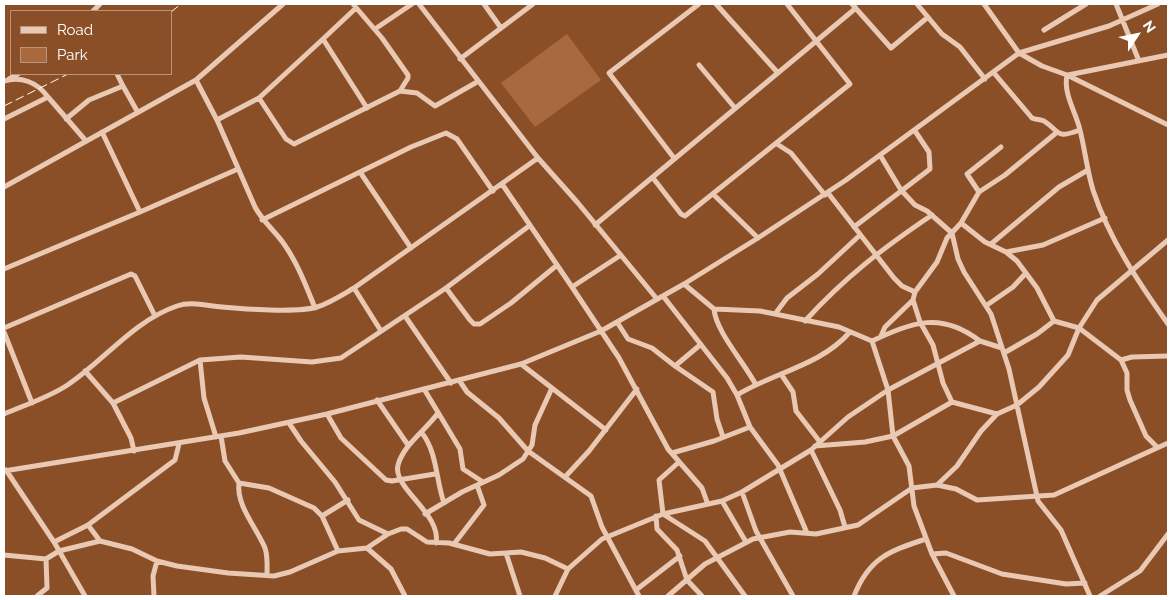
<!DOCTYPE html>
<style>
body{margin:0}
#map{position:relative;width:1172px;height:600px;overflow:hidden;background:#8a4f27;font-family:Raleway,sans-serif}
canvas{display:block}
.frame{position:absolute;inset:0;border:5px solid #fff;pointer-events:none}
.legend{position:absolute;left:10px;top:10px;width:162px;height:65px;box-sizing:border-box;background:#8a4f27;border:1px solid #b9957d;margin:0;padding:6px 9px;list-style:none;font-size:15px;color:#fff}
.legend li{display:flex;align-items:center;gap:10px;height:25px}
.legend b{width:25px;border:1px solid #b9957d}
.north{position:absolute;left:1112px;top:10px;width:50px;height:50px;-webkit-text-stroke:4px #8a4f27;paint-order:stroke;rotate:56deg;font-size:14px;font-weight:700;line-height:20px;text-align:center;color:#fff}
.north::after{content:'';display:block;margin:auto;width:18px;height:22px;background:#fff;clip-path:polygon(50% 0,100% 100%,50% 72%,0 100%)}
</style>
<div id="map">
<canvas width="1172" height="600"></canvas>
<div class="frame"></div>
<ul class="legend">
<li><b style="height:6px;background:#eac9b4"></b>Road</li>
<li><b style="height:14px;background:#a9693e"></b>Park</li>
</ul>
<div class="north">N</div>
</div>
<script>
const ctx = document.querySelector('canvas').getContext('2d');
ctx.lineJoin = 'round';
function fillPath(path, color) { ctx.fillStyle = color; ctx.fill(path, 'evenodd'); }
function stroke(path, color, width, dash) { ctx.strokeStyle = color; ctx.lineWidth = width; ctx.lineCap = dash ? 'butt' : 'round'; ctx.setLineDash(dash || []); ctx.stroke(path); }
fillPath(new Path2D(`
 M 567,34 L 601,80 L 535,127 L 501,83 Z`), '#a9693e');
stroke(new Path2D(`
 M 353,4 L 382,38 L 408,75 L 408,78 L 400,91
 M 419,4 L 538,158 L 578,203 L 657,299
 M 484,4 L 501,28
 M 716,4 L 778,73
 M 852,4 L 891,48 L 928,17
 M 917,4 L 942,34 L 960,47 L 985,79
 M 984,4 L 1019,53 L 1042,66 L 1067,75 C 1063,94 1076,112 1080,130 C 1085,150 1087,170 1093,190 C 1109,239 1139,283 1168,324
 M 1116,4 L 1139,61
 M 93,11 L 100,4
 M 375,29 L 412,4
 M 1044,30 L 1086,4
 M 323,39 L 356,8
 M 460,59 L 533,4
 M 699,65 L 735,108
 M 994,73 L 1032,118 C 1036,120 1040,119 1044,121 C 1062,133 1055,139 1080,130
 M 117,74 L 123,86
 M 1067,75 L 1168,125
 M 1068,75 L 1168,55
 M 9,79 L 18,74
 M 196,80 L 217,120 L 255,207 C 263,222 275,231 284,244 C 298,264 306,286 315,308
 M 4,81 C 21,76 37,82 48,97
 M 259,98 L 323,39 L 367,108
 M 4,119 L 48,97 L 86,141
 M 66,119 L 89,100 L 123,86 L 137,111
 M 217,120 L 259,98 L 286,139 L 294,144 L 400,91 L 417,93 L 435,106 L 477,82
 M 777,144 L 791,153 L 825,195
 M 880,155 L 901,190 L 915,205 L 927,211 L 952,233 L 958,259 L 964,272 L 991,314 L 1009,369 L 1038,501 L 1061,530 L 1090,596
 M 674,158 L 609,73 L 699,4
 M 360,172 L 411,248
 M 653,178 L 681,214 L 685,216 L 850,84 L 787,4
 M 502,184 L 572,287 L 621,255
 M 4,187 L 196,80 L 283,4
 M 979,192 L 967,174 L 1001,147
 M 828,193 L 894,278 L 902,286 L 915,292
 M 713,194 L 758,238
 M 140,212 L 238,169
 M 262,220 L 411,147 L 446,133 L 457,139 L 493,191
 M 961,223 L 985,242 L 1006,252 L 1017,261 L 1037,288 L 1054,321 L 1079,328 L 1121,360 L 1127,373 L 1127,390 L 1130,400 L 1146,436 L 1157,447
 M 595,225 L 856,8
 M 854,227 L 930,169 L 929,152 L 915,131
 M 991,244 L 1059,187 L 1088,170
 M 1006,252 L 1043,245 L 1105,218
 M 4,269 L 140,212 L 102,132
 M 684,284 L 714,309 L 760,311 L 839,327 L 872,341 C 913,322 941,311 980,341
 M 572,287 L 619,358 L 668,449 L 702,488 L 707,502
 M 354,288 L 381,331
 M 446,288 L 470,320 L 474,324 L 480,324 L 511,303 L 556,266
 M 663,296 L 727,378 L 737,395 L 750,427 L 778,465 L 807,533
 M 987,305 L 1013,287 L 1026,273
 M 714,309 C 716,332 744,362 756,385
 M 775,314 L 787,298 L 818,274 L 860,235
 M 405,316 L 451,383
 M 805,321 C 845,277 883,248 932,215
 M 617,322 L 628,339 L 652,348 L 675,366 L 700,345
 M 4,328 L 131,274 L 135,276 L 155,316
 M 4,332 L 32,403
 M 881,336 L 885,327 L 913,300
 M 872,341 L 888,390 L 893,436 L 909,466 L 914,506 L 932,554 L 954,596
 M 1004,353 L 1037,334 L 1054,321
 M 200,360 L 204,398 L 216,437
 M 1121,360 L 1132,357 L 1168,356
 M 521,364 L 606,430
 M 675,366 L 713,392 L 717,419 L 723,437
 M 85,371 L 113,403 L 200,360 L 241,357 L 312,362 L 341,358 L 446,288 L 529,226
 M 781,374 L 793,392 L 796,411 L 820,442
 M 459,380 L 467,392 L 499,418 L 528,451 L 591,496 L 602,527 L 639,596
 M 424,389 L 460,449 L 463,469 L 483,482
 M 737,395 C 775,372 820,366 850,332
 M 377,400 L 408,445
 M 952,402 L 943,383 L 933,345 L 920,322 L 913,300 L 915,292 L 937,262 L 947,238 L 961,223 L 979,192 L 1005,175 L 1056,133
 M 113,403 L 131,438 L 134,451
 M 4,414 C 25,405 47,398 66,386 C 104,361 133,321 177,306 C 191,301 207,306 222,307 C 243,309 298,313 317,307 C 330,303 342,295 354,288 L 538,158
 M 327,414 L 341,438 L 386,480 L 392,481 L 435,474
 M 289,423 L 301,441 L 335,482 L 359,520 L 388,534
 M 422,433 C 437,452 436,480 444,503
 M 221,436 L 225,461 L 239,483 L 269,488 L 314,508 L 322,516 L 338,551
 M 815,446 L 865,442 L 893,436 L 952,402 L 997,414 L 1017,405 L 1039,387 L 1068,355 L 1079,328 L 1097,300 L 1168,240
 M 811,450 L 840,510 L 845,527
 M 672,453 L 714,441 L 750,427
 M 679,462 L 659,480 L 663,514 L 705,541 L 745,596
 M 6,470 L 54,542 L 85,596
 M 4,471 L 239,433 L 327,414 L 521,364 L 601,331 L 684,284 L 758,238 L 846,180 L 1019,53 L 1109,26 L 1158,4
 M 565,477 L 589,451 L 637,389
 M 239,483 C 236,506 257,528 265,548 C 268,557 267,566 267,575
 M 937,485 L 956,489 L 977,500 L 1054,495 L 1168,443
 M 742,492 L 756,531 L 793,596
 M 722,501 L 746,542
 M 425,514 L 462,492 L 499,475 L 523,459 L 532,445 L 535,425 L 552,388
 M 322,516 L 348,500
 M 656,516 L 657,529 L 677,550 L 687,580 L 702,596
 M 100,541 L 88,525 L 175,460 L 179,444
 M 54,542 L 88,525
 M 436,543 C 442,514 392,488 398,465 C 404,444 425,431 438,413
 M 454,544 L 484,505 L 477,485
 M 367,548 L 391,569 L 405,596
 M 506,553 L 520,596
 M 932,554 L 946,553 L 1002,574 L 1066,584 L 1085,583
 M 4,555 L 46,559 L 59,551 L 100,541 L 132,549 L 157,561 L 177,566 L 228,573 L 274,576 L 290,572 L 338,551 L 367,548 L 388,534 L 401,529 L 407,529 L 427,542 L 449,543 L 490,554 L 521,552 L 545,558 L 568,569
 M 636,590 L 680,556
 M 37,596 L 47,588 L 46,559
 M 154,596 L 153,576 L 157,561
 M 555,596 L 568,569 L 602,539 L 663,514 L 722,501 L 742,492 L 811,450 L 848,417 L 888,390 L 980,341 L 1002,348
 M 668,596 L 705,564 L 753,539 L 790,532 L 816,534 L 858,525 L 912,488 L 937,485 L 957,466 L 981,431 L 997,414
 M 854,596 C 869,558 889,551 926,539
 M 1100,596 L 1140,571 L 1168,534`), '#eac9b4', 5);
stroke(new Path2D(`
 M 171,12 L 181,4
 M 4,106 L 68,74`), '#fff', 1, [9, 4]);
</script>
